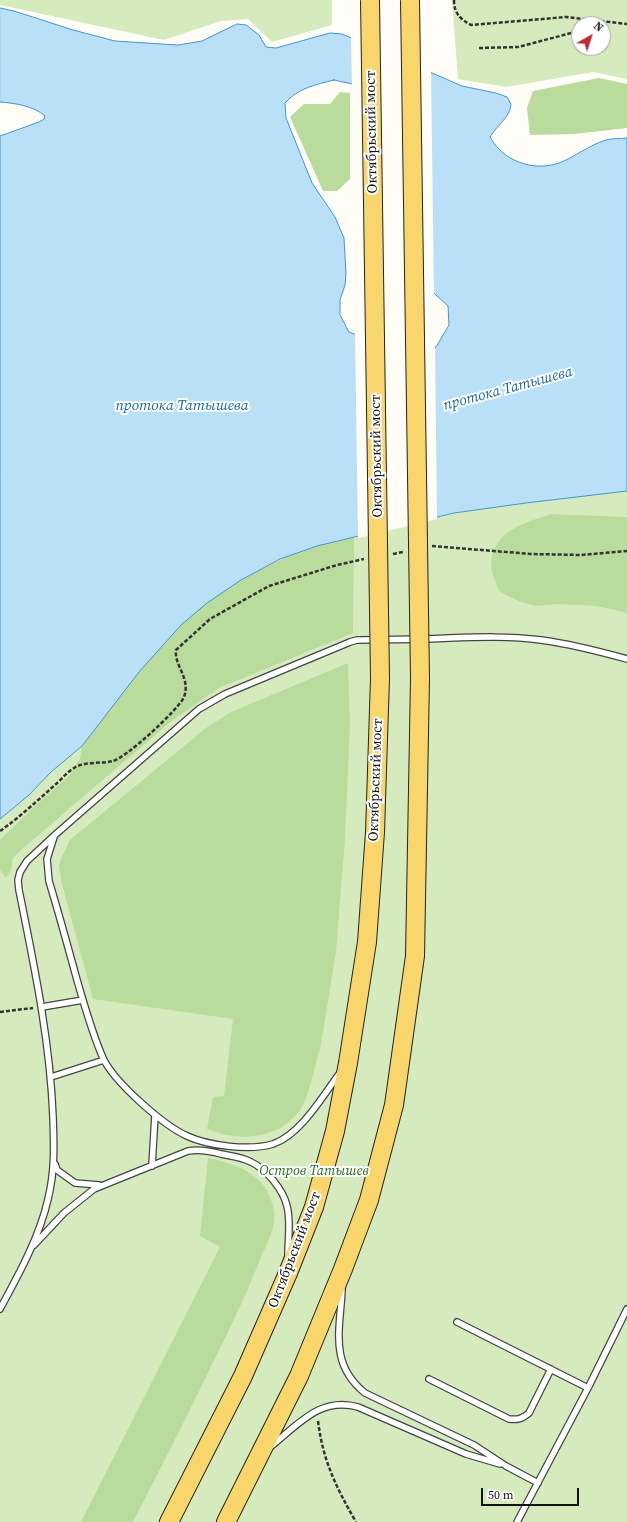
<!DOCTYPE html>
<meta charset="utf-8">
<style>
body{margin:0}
#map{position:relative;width:627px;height:1522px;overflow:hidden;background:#fffdf5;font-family:"Source Serif 4",serif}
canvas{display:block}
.north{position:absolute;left:571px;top:16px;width:40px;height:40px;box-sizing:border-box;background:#fff;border:1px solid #a0a0a0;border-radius:50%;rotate:39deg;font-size:11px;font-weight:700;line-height:16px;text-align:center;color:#111}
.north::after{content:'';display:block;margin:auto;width:14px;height:18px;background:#c4262e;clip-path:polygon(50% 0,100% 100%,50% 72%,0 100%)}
.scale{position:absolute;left:481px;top:1488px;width:98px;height:18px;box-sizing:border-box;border:2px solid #111;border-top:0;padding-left:5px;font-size:12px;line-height:14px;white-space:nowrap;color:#111;-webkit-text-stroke:3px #fff;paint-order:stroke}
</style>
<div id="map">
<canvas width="627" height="1522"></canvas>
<div class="north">N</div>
<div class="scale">50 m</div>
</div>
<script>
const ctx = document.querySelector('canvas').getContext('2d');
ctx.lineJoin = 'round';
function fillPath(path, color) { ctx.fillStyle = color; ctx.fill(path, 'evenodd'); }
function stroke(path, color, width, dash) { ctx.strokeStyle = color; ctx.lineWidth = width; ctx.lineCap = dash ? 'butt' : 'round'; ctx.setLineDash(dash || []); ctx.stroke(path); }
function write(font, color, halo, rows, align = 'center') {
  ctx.font = font + ' "Source Serif 4",serif'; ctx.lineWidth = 4; ctx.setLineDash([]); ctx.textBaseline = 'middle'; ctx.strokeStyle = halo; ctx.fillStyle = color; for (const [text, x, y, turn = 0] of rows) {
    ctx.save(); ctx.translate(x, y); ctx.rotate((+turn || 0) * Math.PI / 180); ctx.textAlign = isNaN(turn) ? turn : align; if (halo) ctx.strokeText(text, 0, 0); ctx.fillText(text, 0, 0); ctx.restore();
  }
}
fillPath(new Path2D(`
 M 0,0 L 332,0 L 332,25 L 272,42 L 248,19 L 221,21 L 164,40 L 0,5 Z
 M 452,0 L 627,0 L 627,79 L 593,72 L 506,87 L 458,79 ZM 579,24 L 603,24 L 603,48 L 579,48 Z
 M 627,491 L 627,1522 L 0,1522 L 0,819 L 29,795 L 51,772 L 317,546 L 454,513 L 526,503 Z`), '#d5ebbd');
fillPath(new Path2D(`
 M 599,78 L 627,84 L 627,128 L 574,134 L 530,135 L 527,108 L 533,91 Z
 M 340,92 L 350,93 L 350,179 L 337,191 L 323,191 L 290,117 L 304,104 L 330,104 Z
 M 551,514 L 627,517 L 627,613 L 597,606 L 558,604 L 536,606 L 518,601 L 499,591 C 496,583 491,572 491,564 C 493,530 525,523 551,514 Z
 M 354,537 L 353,633 L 219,688 L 169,723 L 21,850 L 13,858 L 11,870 L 6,878 L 0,870 L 0,840 L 37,804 L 69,776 L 80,759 L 82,746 C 112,705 144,663 180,626 C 214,591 269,562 315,546 C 327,542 341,540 354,537 Z
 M 348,663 L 350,723 L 345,838 L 336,952 L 321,1044 L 311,1082 L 306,1099 L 299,1112 L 291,1120 L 281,1128 L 262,1135 L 244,1137 L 225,1135 L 207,1129 L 213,1097 L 224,1096 L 233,1019 L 93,999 L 62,884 L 59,866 L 61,859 L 70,840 L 206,728 L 231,712 Z
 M 208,1158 C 240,1165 268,1175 274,1211 C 277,1228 265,1247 259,1262 C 243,1303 223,1342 204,1381 C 181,1428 157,1475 133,1522 L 81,1522 L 220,1247 L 200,1236 Z`), '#b9dc9c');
const water = new Path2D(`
 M 0,8 L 14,11 L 73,30 L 115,41 L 146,43 L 178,45 L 202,41 L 237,24 L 246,25 L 259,35 L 266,47 L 276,48 L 330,33 L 342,34 L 462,86 L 496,93 L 507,97 L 511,104 C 510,118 497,125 490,137 C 503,161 533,172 559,163 C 575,157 589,145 606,140 C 612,138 620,139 627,138 L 627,491 L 526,503 L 454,513 L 317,546 L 280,559 L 241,580 L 207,603 L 181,625 L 139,672 L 82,746 L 51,772 L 29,795 L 0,819 L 0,136 L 39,122 L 44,119 L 45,116 C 34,106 14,103 0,102 ZM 334,80 L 384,91 L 414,117 L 424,284 L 448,306 L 449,325 L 436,347 L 407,354 L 349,332 L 340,315 L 340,300 L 345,285 L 346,274 L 344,238 L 335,217 L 312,183 L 286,118 L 285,103 C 298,88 315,85 334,80 Z`);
fillPath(water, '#b9e0f7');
stroke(water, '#3f96cf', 1);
fillPath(new Path2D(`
 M 351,36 L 431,71 L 434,296 L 422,285 L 412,118 L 383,92 L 352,86 Z
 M 355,333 L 407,352 L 435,345 L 437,519 L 358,538 Z`), '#fffdf5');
const lane = new Path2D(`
 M 54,837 L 47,859 L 49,881 C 59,914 68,947 77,980 C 85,1007 92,1033 103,1058 C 114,1082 163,1125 187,1136 C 209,1146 250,1151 273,1144 C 300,1135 323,1096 339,1074
 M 42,1007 L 83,1000
 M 51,1077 L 104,1060
 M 55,1164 L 57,1170 L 75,1183 L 99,1185
 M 152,1166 L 155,1115
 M 34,1245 L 64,1213 L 94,1189 L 188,1151 C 200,1149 210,1151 221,1154 C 231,1156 242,1157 251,1162 C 266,1169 283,1189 287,1206 C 291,1221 288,1239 288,1255
 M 342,1290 C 340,1330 329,1364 365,1393 L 474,1445 L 506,1466 L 538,1483
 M 0,1309 C 18,1276 40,1236 48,1199 C 55,1171 54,1145 53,1117 C 50,1040 34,965 19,890 L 18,880 L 20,872 L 27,861 L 56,834 L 199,709 L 225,694 L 350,642 L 357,640 C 388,639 418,640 449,638 C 479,637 510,636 541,640 C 570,644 598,651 627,659
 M 457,1322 L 588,1388
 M 429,1379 L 509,1419 C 518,1420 522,1419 529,1413 L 551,1369
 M 270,1447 C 298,1425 320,1396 358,1407 L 466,1454 L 500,1464
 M 517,1522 L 588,1388 L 627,1309`);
const primary = new Path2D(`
 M 169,1522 L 243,1376 L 288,1273 L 314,1207 L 335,1131 L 348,1063 L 367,942 L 375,832 L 380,678
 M 226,1522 L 299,1376 L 343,1269 L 369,1200 L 394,1105 L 415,956 L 420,678`);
stroke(lane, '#444', 8);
stroke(primary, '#222', 20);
stroke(new Path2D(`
 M 454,0 C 454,13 460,19 471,25 L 566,17 L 627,24
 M 479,48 L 518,47 L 579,31
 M 432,546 L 531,554 L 581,555 L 627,551
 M 393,554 L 403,552
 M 0,831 C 20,817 38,800 56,784 C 62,779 67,772 74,768 C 85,761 101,764 113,761 C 126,758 179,709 184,697 C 191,678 174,666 176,650 L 210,619 L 269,586 L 337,565 L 364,559
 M 0,1012 L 33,1008
 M 318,1421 C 323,1461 336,1487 356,1522`), '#333', 2.5, [4, 2]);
stroke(lane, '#fff', 5.5);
stroke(primary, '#f9d66b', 18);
const primaryBridge = new Path2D(`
 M 370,0 L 380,678
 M 410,0 L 420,678`);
stroke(primaryBridge, '#222', 20, []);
stroke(primaryBridge, '#f9d66b', 18);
write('14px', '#111', '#fff', [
 ["Октябрьский мост",372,132,-91],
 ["Октябрьский мост",377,456,-91],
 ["Октябрьский мост",376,780,-88],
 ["Октябрьский мост",295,1250,-69]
]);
write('italic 14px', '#2f6b1f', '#fff', [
 ["Остров Татышев",314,1171]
]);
write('italic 15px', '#1768a6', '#fff', [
 ["протока Татышева",508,389,-15],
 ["протока Татышева",182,406]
]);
</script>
